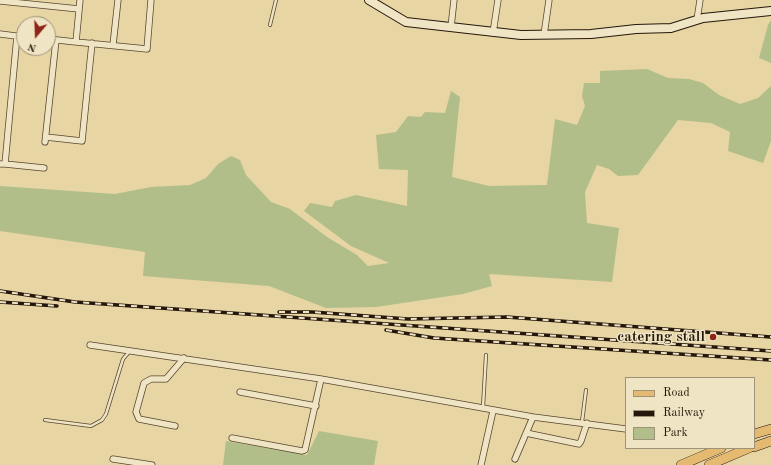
<!DOCTYPE html>
<style>
body{margin:0}
#map{position:relative;width:771px;height:465px;overflow:hidden;background:#e7d5a3;font-family:"Old Standard TT",serif}
canvas{display:block}
.legend{position:absolute;left:625px;top:377px;width:130px;height:72px;box-sizing:border-box;background:#efe4c3;border:1px solid #9e9279;margin:0;padding:5px 7px;list-style:none;font-size:12px;color:#25170b}
.legend li{display:flex;align-items:center;gap:8px;height:20px}
.legend b{width:20px;border:1px solid #9e9279}
.north{position:absolute;left:16px;top:16px;width:40px;height:40px;box-sizing:border-box;background:#efe4c3;border:1px solid #9e9279;border-radius:50%;rotate:199deg;font-size:11px;font-weight:700;line-height:16px;text-align:center;color:#25170b}
.north::after{content:'';display:block;margin:auto;width:14px;height:18px;background:#8f2418;clip-path:polygon(50% 0,100% 100%,50% 72%,0 100%)}
</style>
<div id="map">
<canvas width="771" height="465"></canvas>
<ul class="legend">
<li><b style="height:5px;background:#e4ba72"></b>Road</li>
<li><b style="height:5px;background:#25170b"></b>Railway</li>
<li><b style="height:11px;background:#b1be89"></b>Park</li>
</ul>
<div class="north">N</div>
</div>
<script>
const ctx = document.querySelector('canvas').getContext('2d');
ctx.lineJoin = 'round';
function fillPath(path, color) { ctx.fillStyle = color; ctx.fill(path, 'evenodd'); }
function stroke(path, color, width, dash) { ctx.strokeStyle = color; ctx.lineWidth = width; ctx.lineCap = dash ? 'butt' : 'round'; ctx.setLineDash(dash || []); ctx.stroke(path); }
function write(font, color, halo, rows, align = 'center') {
  ctx.font = font + ' "Old Standard TT",serif'; ctx.lineWidth = 3; ctx.setLineDash([]); ctx.textBaseline = 'middle'; ctx.strokeStyle = halo; ctx.fillStyle = color; for (const [text, x, y, turn = 0] of rows) {
    ctx.save(); ctx.translate(x, y); ctx.rotate((+turn || 0) * Math.PI / 180); ctx.textAlign = isNaN(turn) ? turn : align; if (halo) ctx.strokeText(text, 0, 0); ctx.fillText(text, 0, 0); ctx.restore();
  }
}
fillPath(new Path2D(`
 M 771,20 L 771,63 L 759,58 L 768,25 Z
 M 647,69 L 668,78 L 689,79 L 703,83 L 719,95 L 740,104 L 758,98 L 771,86 L 771,141 L 763,163 L 728,151 L 730,132 L 711,123 L 678,120 L 638,175 L 618,176 L 609,169 L 597,165 L 585,192 L 587,223 L 619,228 L 612,282 L 489,274 L 492,286 L 463,294 L 376,307 L 326,308 L 269,286 L 143,276 L 145,252 L 0,231 L 0,186 L 115,194 L 151,187 L 190,185 L 206,178 L 218,164 L 231,156 L 240,160 L 246,175 L 271,202 L 290,209 L 327,237 L 357,255 L 368,266 L 389,263 L 351,246 L 304,211 L 310,203 L 332,207 L 335,201 L 356,195 L 407,206 L 408,170 L 379,169 L 376,135 L 396,132 L 408,116 L 421,117 L 425,112 L 445,113 L 451,91 L 460,97 L 452,177 L 489,186 L 547,185 L 555,119 L 577,125 L 585,106 L 582,96 L 584,83 L 600,83 L 600,71 Z
 M 319,431 L 378,441 L 374,465 L 223,465 L 226,441 L 307,455 Z`), '#b1be89');
const lane = new Path2D(`
 M 270,25 L 276,0
 M 483,407 L 486,355
 M 45,420 L 91,426 L 102,420 L 106,414 L 123,359 L 129,352
 M 582,422 L 586,390`);
const street = new Path2D(`
 M 0,1 L 79,9
 M 697,20 L 700,0
 M 451,27 L 454,0
 M 493,33 L 498,0
 M 0,34 L 24,37
 M 544,35 L 549,0
 M 48,39 L 76,42 L 80,0
 M 76,42 L 147,49 L 151,0
 M 113,45 L 118,0
 M 46,137 L 82,141 L 92,43
 M 45,142 L 56,40
 M 0,164 L 5,164 L 17,36
 M 5,164 L 44,168
 M 90,345 L 321,379 L 533,417 L 626,429
 M 240,392 L 316,406
 M 175,426 L 139,419 L 136,412 L 144,383 L 151,379 L 166,379 L 184,358
 M 526,433 L 579,444 L 581,441 L 587,423
 M 232,438 L 302,451 L 305,450 L 321,379
 M 113,459 L 152,465
 M 515,459 L 533,417
 M 481,465 L 493,411`);
const secondary = new Path2D(`
 M 369,0 L 406,22 L 521,35 L 591,34 L 636,29 L 671,28 L 703,18 L 771,11`);
const primary = new Path2D(`
 M 754,434 L 771,429
 M 754,447 L 771,441
 M 681,465 L 721,448
 M 709,465 L 749,448`);
stroke(lane, '#564631', 4);
stroke(street, '#564631', 7);
stroke(secondary, '#25170b', 10);
stroke(primary, '#25170b', 10);
stroke(lane, '#efe4c3', 2.5);
stroke(street, '#efe4c3', 5.5);
stroke(secondary, '#efe4c3', 8);
stroke(primary, '#e4ba72', 9);
const rail = new Path2D(`
 M 0,291 L 75,302 L 771,351
 M 0,302 L 57,306
 M 279,312 L 312,312 L 408,319 L 507,317 L 771,337
 M 386,330 L 434,338 L 771,360`);
stroke(rail, '#25170b', 3.5);
stroke(rail, '#efe4c3', 2, [6]);
for (const [x, y, r, color] of [
 [713,337,4,"#8f2418"]
]) { const dot = new Path2D(); dot.arc(x, y, r, 0, 2 * Math.PI); ctx.fillStyle = color; ctx.fill(dot); stroke(dot, '#efe4c3', 1.5); }
write('bold 15px', '#25170b', '#efe4c3', [
 ["catering stall",705,337]
], 'right');
</script>
